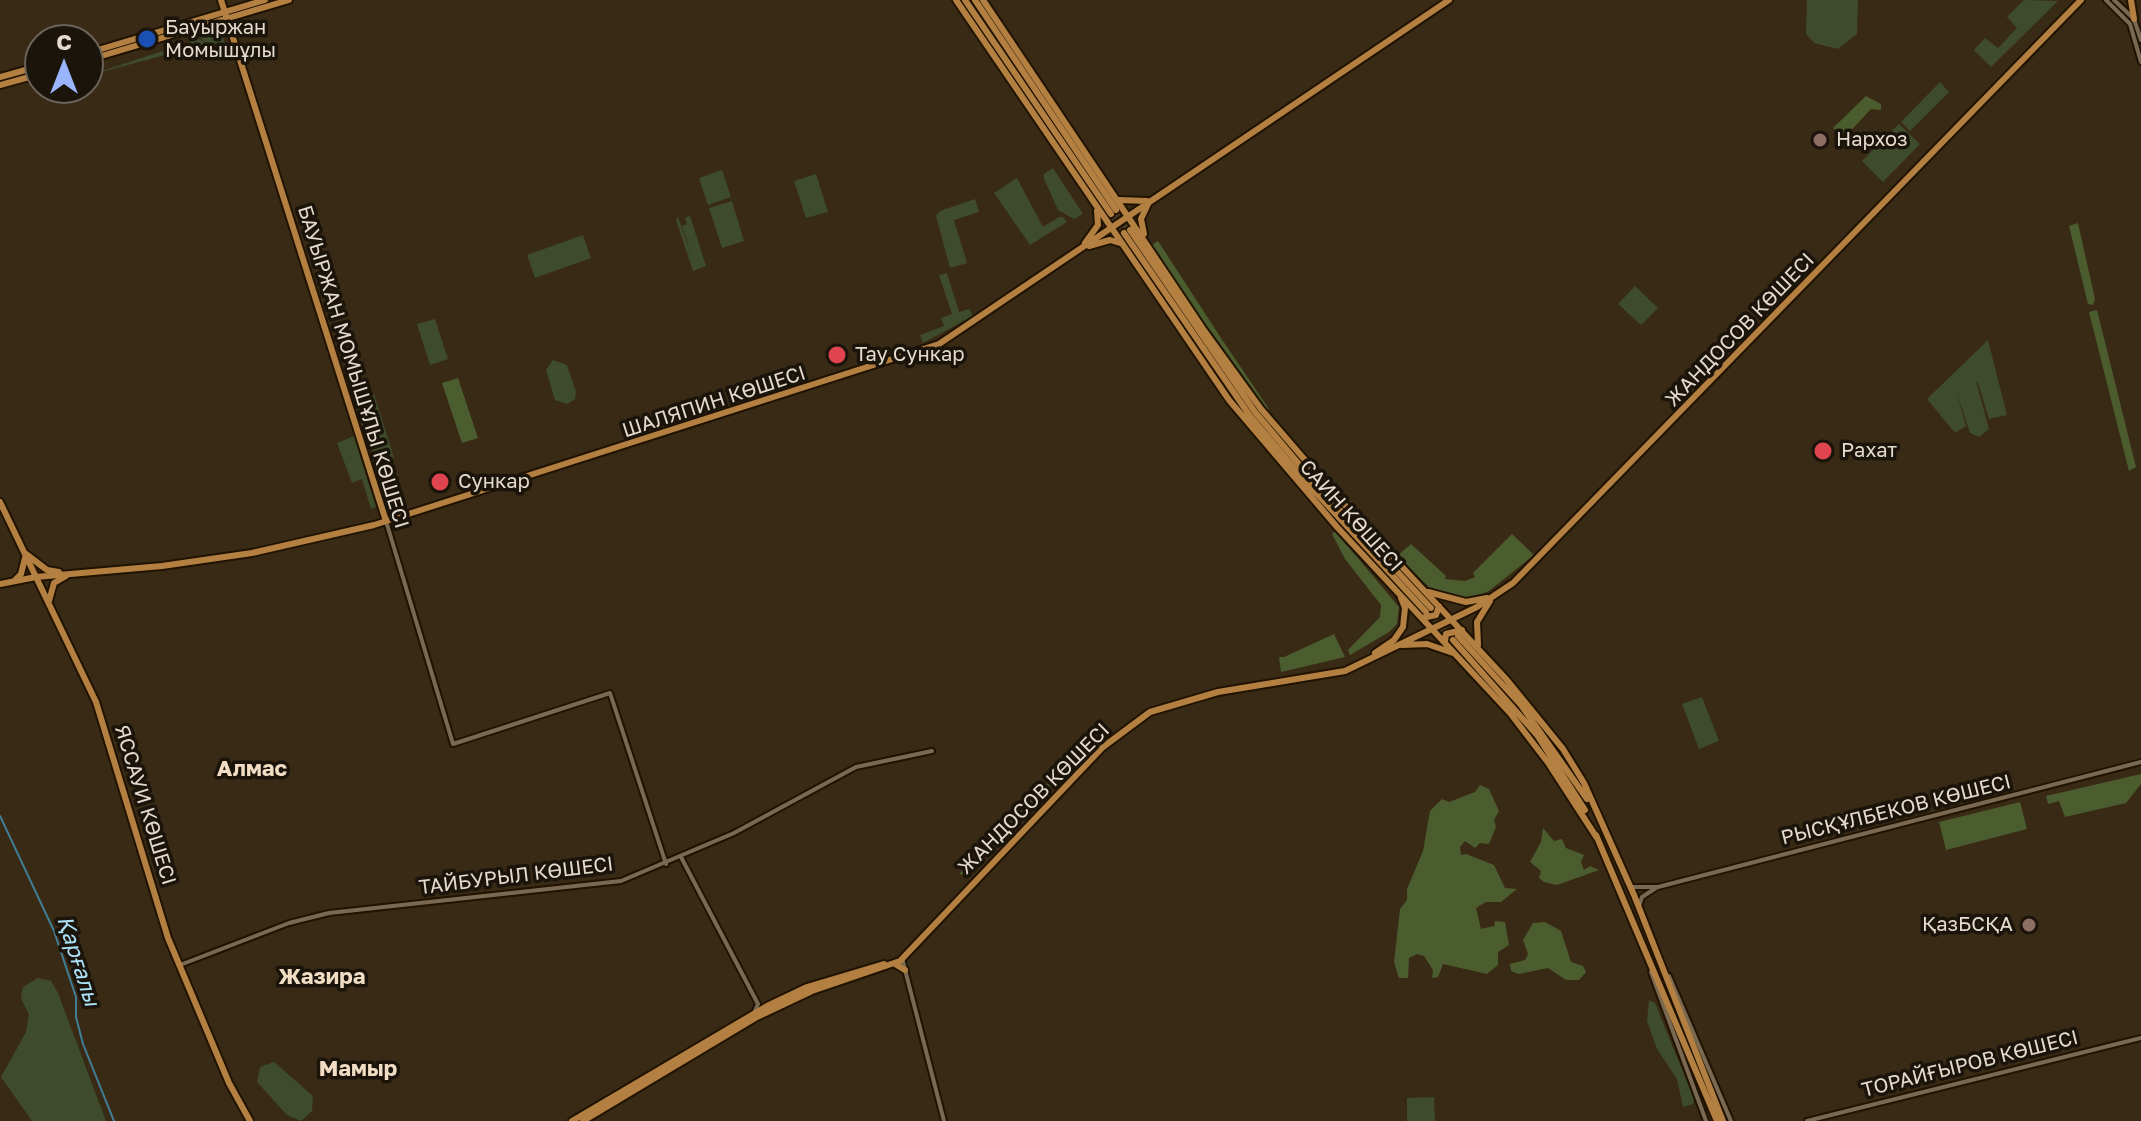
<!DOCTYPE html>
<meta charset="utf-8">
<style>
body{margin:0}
#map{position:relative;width:2141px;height:1121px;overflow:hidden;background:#392a15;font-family:"Golos Text",sans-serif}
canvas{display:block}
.north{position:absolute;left:24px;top:24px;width:80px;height:80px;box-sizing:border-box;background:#1b140b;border:2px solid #6b6359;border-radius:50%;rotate:0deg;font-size:22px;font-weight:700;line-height:32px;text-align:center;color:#e4dacd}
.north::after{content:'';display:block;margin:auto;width:28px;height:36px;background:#9bb5fd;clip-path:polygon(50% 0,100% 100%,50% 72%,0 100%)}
</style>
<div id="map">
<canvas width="2141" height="1121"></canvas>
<div class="north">С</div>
</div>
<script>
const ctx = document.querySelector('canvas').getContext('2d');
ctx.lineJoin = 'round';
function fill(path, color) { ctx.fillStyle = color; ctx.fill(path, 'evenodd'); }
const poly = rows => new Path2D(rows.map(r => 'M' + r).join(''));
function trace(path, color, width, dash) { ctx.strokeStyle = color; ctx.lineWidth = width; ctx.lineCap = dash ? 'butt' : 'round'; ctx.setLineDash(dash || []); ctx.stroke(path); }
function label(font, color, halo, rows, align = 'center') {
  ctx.font = font + ' "Golos Text",sans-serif'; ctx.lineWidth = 7; ctx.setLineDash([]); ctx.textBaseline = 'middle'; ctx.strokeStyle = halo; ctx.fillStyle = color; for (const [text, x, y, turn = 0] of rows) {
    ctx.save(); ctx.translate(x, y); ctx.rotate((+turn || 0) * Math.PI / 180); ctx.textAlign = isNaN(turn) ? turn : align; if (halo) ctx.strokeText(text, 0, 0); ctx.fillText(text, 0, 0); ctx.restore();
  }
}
fill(poly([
 [1807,0,1858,0,1857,34,1838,49,1814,43,1806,34],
 [2024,0,2058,1,1991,67,1974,50,1985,38,1998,48,2017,28,2007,17],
 [210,34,222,34,227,50,221,51,217,42,214,44,216,51,210,45,215,56,203,45,90,75,199,39,206,43,199,37],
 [1940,82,1949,92,1910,131,1901,122],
 [1899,124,1920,144,1883,182,1862,161],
 [1053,168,1083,214,1074,219,1058,210,1044,179,1044,174],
 [722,170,731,197,708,205,699,178],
 [816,174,828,212,806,218,794,181],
 [1017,178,1043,227,1059,217,1063,217,1067,222,1030,245,994,193],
 [975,199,979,212,954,220,967,263,950,268,936,216,940,211],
 [732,201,744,241,722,248,709,208],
 [690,216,706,266,693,271,676,220,678,217,693,260,682,226,687,224,685,218],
 [583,235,591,258,535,278,527,255],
 [947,273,959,312,969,309,973,316,923,343,920,335,944,326,941,318,952,314,939,275],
 [1635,286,1658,308,1641,325,1618,304],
 [435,319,448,359,430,365,417,324],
 [1988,340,2007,415,1989,419,1978,383,1976,381,1989,429,1979,437,1970,433,1957,393,1966,426,1955,433,1927,399],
 [553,360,567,365,576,392,575,399,567,404,555,400,546,370],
 [374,394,394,458,381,463,370,447,354,401],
 [354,436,376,507,371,509,362,479,352,483,337,443],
 [1702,697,1719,741,1699,749,1682,704],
 [38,978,51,981,58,993,106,1121,32,1121,1,1077,26,1032,29,1015,21,998,23,987],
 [1649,1000,1655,1003,1694,1099,1693,1104,1683,1107,1677,1079,1657,1049,1647,1021],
 [274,1062,313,1096,312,1111,301,1121,287,1115,257,1082,260,1067],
 [1434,1097,1435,1121,1407,1121,1407,1098]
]), '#3e4c2b');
fill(poly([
 [1866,96,1881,104,1881,110,1871,109,1844,138,1833,128],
 [2078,223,2095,299,2093,305,2088,304,2069,226],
 [1158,241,1219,335,1269,409,1265,411,1214,341,1152,245],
 [2097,310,2136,467,2129,471,2089,312],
 [458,378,478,438,462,443,442,383],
 [1335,531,1399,607,1397,624,1389,632,1350,655,1348,650,1380,617,1381,605,1345,559,1332,534],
 [1512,534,1534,555,1489,591,1471,598,1445,594,1429,587,1397,556,1411,544,1446,576,1445,579,1465,581,1475,577,1473,573],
 [1334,634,1345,657,1281,672,1279,657,1284,657],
 [1063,760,1069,766,1059,777,967,875,959,874,1048,783],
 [2141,774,2141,784,2126,803,2065,817,2059,801,2048,804,2046,796],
 [1480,785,1489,789,1499,811,1494,820,1496,827,1489,844,1480,843,1475,848,1465,841,1460,847,1461,855,1466,854,1494,865,1505,888,1517,889,1501,902,1486,902,1476,908,1481,929,1494,926,1495,921,1505,922,1509,945,1498,952,1498,965,1487,974,1443,964,1438,977,1432,978,1433,970,1424,956,1417,954,1409,958,1408,978,1399,978,1394,962,1400,909,1407,900,1407,889,1423,851,1430,811,1442,799,1449,802,1475,792],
 [2020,802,2027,829,1946,850,1939,822],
 [1543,828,1554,841,1562,839,1566,848,1584,855,1581,862,1584,870,1590,866,1599,870,1557,885,1544,882,1539,878,1541,871,1530,862,1541,842],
 [1545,922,1561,931,1571,962,1583,966,1586,972,1579,980,1566,980,1548,968,1519,974,1511,971,1510,964,1525,960,1528,954,1523,940,1533,923]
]), '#4b5d2f');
trace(poly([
 [0,816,54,931,76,997,76,1017,83,1044,114,1121]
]), '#407e96', 2);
trace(poly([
 [1116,210,1130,230],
 [1111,214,1124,233],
 [1429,614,1453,640]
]), '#534431', 6, [6, 3]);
const minor = poly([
 [2106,0,2130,24,2141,62],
 [2114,0,2134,19,2141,40],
 [386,521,453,744,610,693,666,864],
 [681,857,758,1004,755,1011],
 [1632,887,1658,887,2141,762],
 [1639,906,1642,897,1656,888],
 [902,958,944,1121],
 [180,965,289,923,329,913,621,881,734,833,856,767,932,751],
 [1651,972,1706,1121],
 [1669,976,1731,1121],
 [1807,1121,2141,1038]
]);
const major = poly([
 [221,0,386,521],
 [956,0,1229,400,1337,527,1510,713,1549,764,1597,838],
 [965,0,1111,214],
 [975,0,1116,210],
 [983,0,1203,329,1261,409,1330,489,1506,679,1563,749,1584,783,1634,895,1723,1121],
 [2131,0,2134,19],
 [88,53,265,0],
 [88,60,289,0],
 [0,77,40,66],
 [0,85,40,74],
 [1119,200,1147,201],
 [1130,230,1255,412,1314,482,1431,608],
 [1124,233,1250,416,1306,482,1426,612],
 [1144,234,1141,219,1148,204],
 [1085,243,1098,225,1097,211],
 [1089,246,1110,240,1120,243],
 [0,502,96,702,168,938,229,1083,250,1121],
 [14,581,21,574,26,554,47,570,59,572],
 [0,584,36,577,162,566,252,553,374,525,939,344,1449,0],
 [1428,592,1466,602,1487,598],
 [49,601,54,583,66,576],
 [1422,618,1436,615,1439,606],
 [1458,636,1521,705,1587,799],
 [1453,640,1537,735,1585,810],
 [1445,641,1446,634,1462,630],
 [1402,645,1427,644,1453,653],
 [1478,645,1477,622,1490,601],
 [1375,653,1394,640,1403,627,1405,608,1401,598],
 [1596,835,1717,1121],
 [895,964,905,970],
 [572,1121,767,1006,807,987,884,964],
 [583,1121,757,1017,812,991,900,961,1103,747,1150,712,1218,692,1345,671,1477,607,1513,583,2081,0]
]);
trace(minor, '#201301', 8);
trace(major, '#201301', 10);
trace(minor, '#7a6952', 4);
trace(major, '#b48042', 6);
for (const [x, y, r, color] of [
 [147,39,10,"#1a4fb4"],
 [1820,140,8,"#8d6e63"],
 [837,355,10,"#e0444e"],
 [1823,451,10,"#e0444e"],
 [440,482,10,"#e0444e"],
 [2029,925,8,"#8d6e63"]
]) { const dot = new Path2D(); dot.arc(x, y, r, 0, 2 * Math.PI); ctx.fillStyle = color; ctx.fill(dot); trace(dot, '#1b140b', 3); }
label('20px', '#e4dacd', '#1b140b', [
 ["Бауыржан",165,28],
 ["Момышұлы",165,51],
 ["Нархоз",1836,140],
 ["Тау Сункар",855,355],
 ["Рахат",1841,451],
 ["Сункар",458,482],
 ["ҚазБСҚА",2013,925,"right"]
], 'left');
label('20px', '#e4dacd', '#1b140b', [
 ["ЖАНДОСОВ КӨШЕСІ",1740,330,-46],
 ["БАУЫРЖАН МОМЫШҰЛЫ КӨШЕСІ",353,367,73],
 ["ШАЛЯПИН КӨШЕСІ",714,402,-18],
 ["САИН КӨШЕСІ",1351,516,48],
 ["ЖАНДОСОВ КӨШЕСІ",1034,799,-45],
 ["ЯССАУИ КӨШЕСІ",145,805,73],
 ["РЫСҚҰЛБЕКОВ КӨШЕСІ",1896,810,-14],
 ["ТАЙБУРЫЛ КӨШЕСІ",516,876,-7],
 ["ТОРАЙҒЫРОВ КӨШЕСІ",1970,1064,-14]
]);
label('bold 22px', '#f0ddc3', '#1b140b', [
 ["Алмас",252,769],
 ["Жазира",322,977],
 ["Мамыр",358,1069]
]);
label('italic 22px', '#abe0f6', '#1b140b', [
 ["Қарғалы",78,961,72]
]);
</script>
